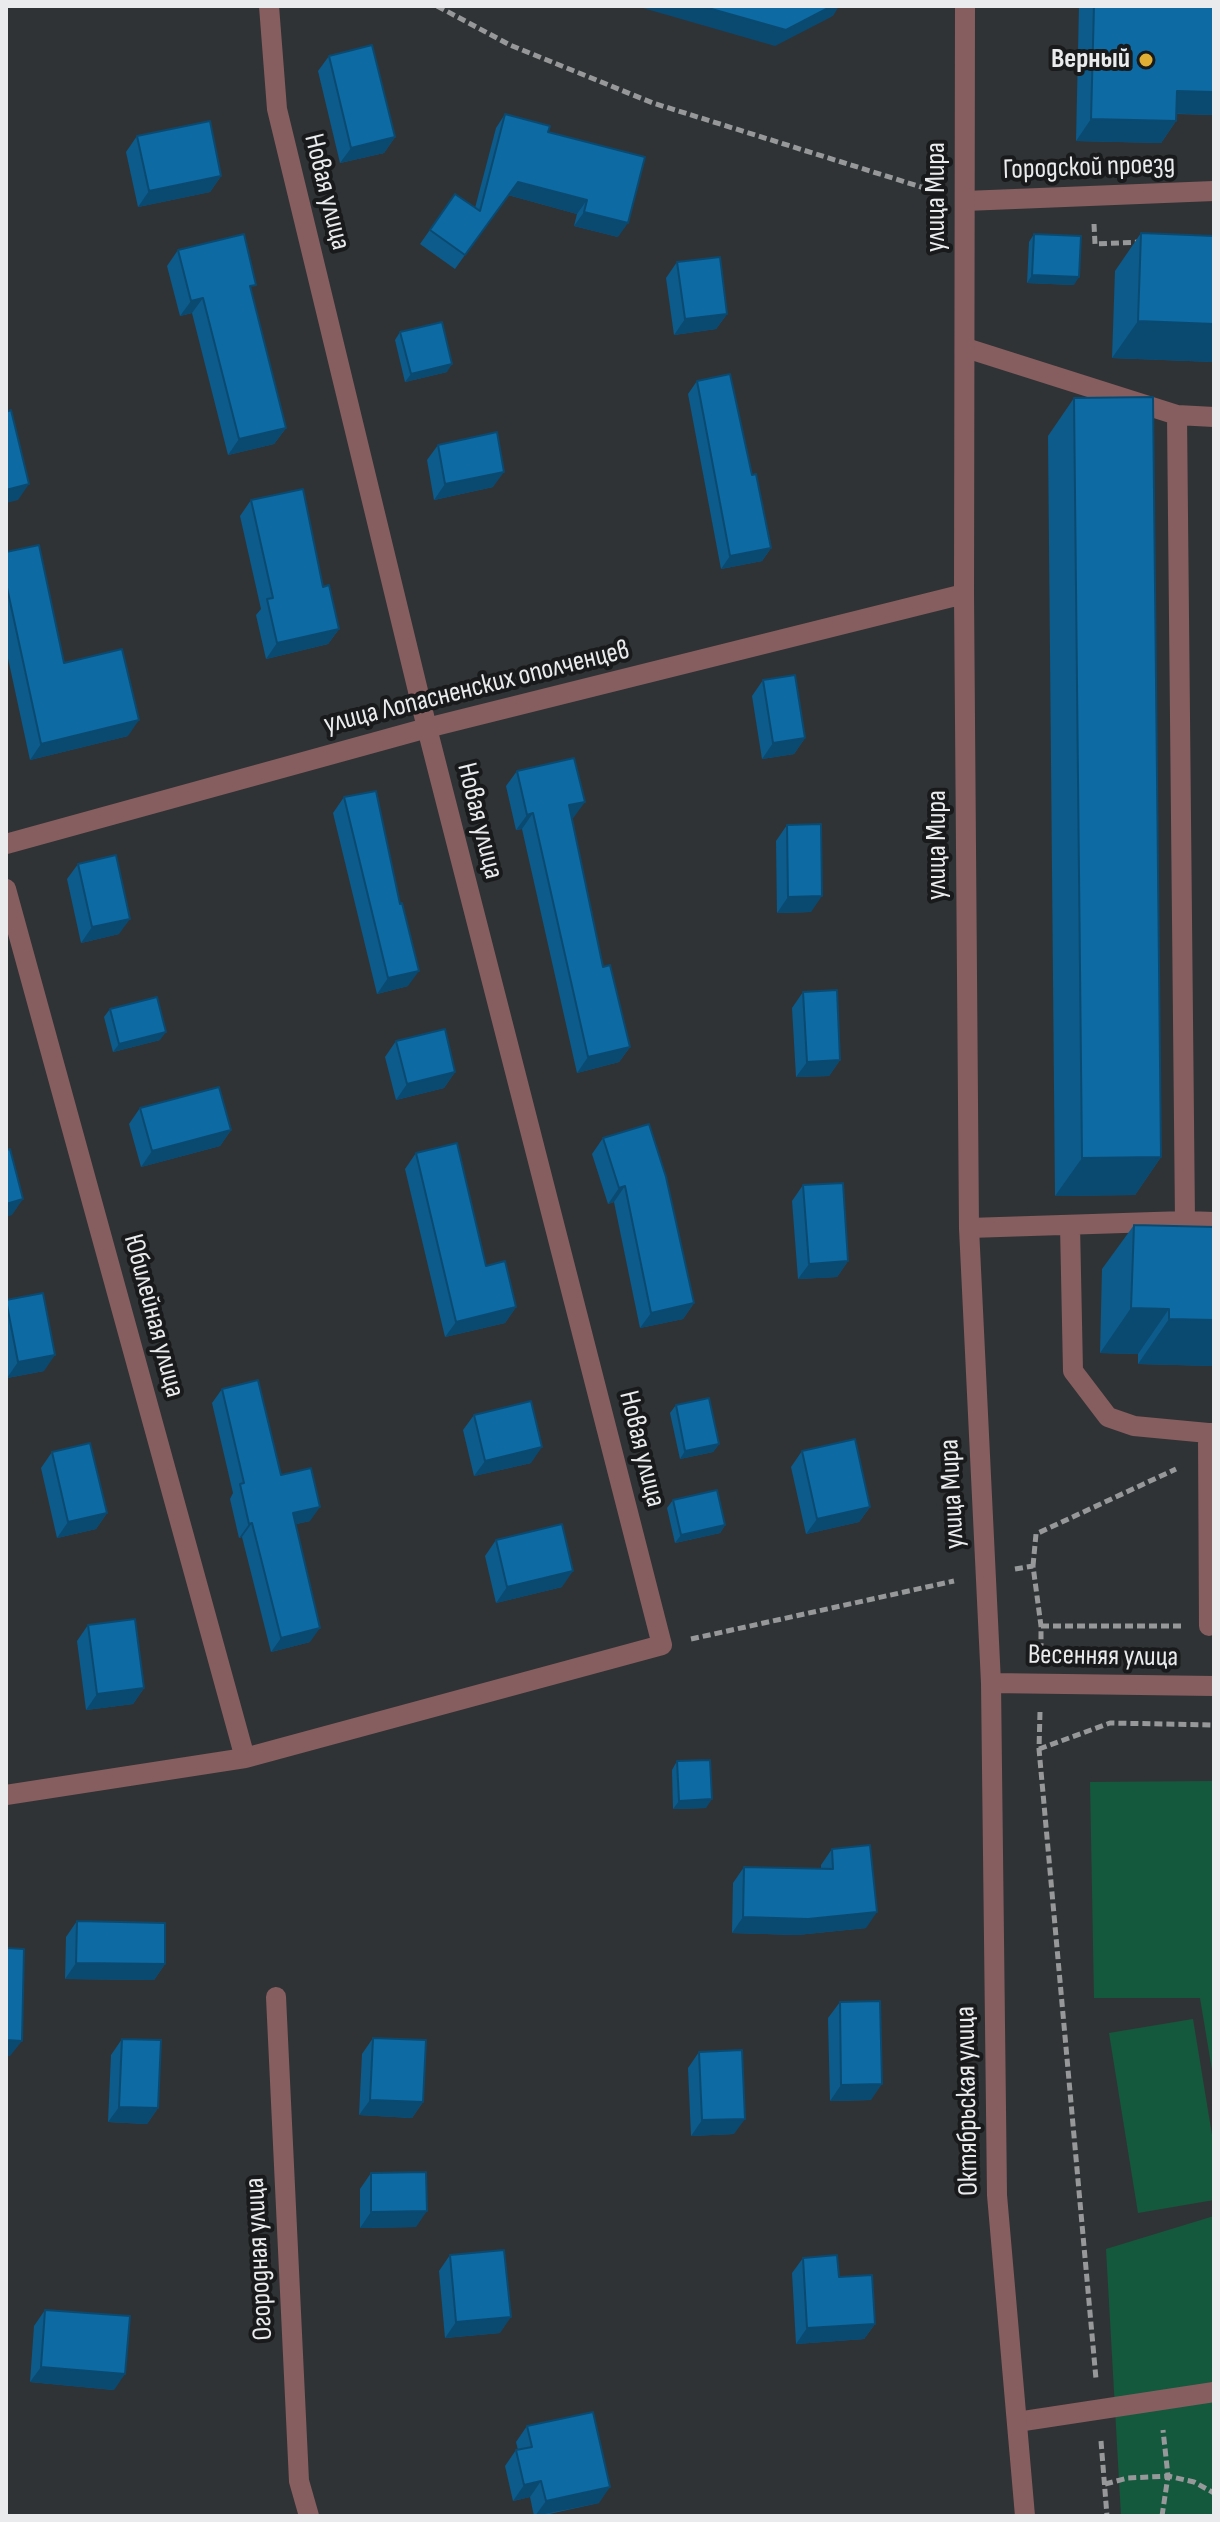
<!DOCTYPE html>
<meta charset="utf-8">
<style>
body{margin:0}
#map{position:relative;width:1220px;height:2522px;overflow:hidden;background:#303335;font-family:"Sofia Sans Condensed",sans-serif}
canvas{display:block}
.frame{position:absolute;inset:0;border:8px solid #eaebed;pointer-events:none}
</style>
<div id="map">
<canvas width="1220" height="2522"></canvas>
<div class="frame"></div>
</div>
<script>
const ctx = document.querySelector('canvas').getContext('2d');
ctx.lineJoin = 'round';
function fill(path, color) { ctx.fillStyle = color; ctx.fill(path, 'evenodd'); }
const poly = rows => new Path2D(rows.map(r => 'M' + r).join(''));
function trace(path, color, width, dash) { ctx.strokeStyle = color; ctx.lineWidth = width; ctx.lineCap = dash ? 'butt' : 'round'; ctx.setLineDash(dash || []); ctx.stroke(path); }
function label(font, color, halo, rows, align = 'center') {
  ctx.font = font + ' "Sofia Sans Condensed",sans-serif'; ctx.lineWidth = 8; ctx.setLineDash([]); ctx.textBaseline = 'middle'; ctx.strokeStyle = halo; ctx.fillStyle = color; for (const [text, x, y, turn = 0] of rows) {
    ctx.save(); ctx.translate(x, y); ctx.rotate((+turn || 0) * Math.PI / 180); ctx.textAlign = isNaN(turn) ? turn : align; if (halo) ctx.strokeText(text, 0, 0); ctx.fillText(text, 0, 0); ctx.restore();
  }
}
fill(poly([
 [1214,1781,1214,2082,1200,1998,1094,1998,1090,1782],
 [1193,2019,1214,2147,1214,2200,1138,2213,1109,2033],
 [1214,2216,1214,2516,1121,2516,1106,2249]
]), '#14593d');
trace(poly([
 [437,6,510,45,653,103,934,191],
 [1094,224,1095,244,1141,242],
 [1033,1566,1036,1534,1176,1469],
 [1015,1569,1033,1566,1041,1626,1041,1654],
 [1041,1626,1181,1626],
 [691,1639,954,1581],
 [1040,1712,1039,1749,1096,2379],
 [1039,1749,1110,1723,1214,1725],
 [1101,2441,1107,2516],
 [1105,2484,1128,2478,1168,2476,1194,2482,1214,2493],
 [1162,2516,1168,2476,1163,2430]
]), '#96989a', 5, [8, 4]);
trace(poly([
 [966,348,1177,415,1185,1221,1214,1222],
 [1177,415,1214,417],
 [1070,1225,1073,1371,1108,1417,1134,1426,1208,1433],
 [969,1228,1185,1221],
 [1209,1626,1208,1433,1214,1433],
 [1017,2422,1214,2392]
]), '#875e5f', 20);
trace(poly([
 [965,201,1214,191],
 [6,889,245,1758],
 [6,1795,245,1758,662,1645,427,728,277,109,269,6],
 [276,1997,299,2481,309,2516]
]), '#875e5f', 20);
trace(poly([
 [965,6,964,594,969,1228,991,1683,997,2195,1025,2516],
 [6,844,427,728,964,594],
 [991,1683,1214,1686]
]), '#875e5f', 20);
fill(poly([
 [1079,6,1214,6,1214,115,1177,114,1176,121,1161,143,1076,141],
 [329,56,395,137,384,153,340,163,318,71],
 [505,114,548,132,618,237,574,226,577,214,508,195,455,269,420,244,455,194,475,208,496,128],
 [137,136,221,176,210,192,138,207,126,152],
 [1141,233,1214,236,1214,362,1112,358,1115,271],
 [1034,234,1074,285,1027,283,1029,242],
 [178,250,251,291,286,428,274,444,228,455,192,313,180,316,167,266],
 [677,262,727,314,716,329,674,335,666,278],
 [400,332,447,372,405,382,395,340],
 [697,381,752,475,771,548,762,561,721,569,688,394],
 [1074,398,1161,1157,1135,1195,1055,1196,1048,436],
 [438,445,493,487,434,500,427,460],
 [251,500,323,587,339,629,328,644,266,659,256,615,261,609,240,516],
 [6,552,64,663,128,736,30,760,6,649],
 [763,680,805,738,794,754,762,759,752,696],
 [517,771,574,817,572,818,603,967,630,1047,619,1062,577,1073,522,829,516,830,506,786],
 [344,797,408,986,377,994,333,813],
 [787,825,811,912,777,913,776,841],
 [78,864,119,934,81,943,67,879],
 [803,992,840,1060,829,1076,796,1077,792,1008],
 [110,1009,160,1040,113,1052,104,1017],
 [396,1041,455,1072,444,1088,396,1100,385,1057],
 [140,1108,231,1130,220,1146,141,1167,129,1124],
 [603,1138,694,1303,683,1319,640,1328,614,1202,608,1204,592,1154],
 [416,1153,486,1266,516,1307,505,1323,445,1337,405,1169],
 [803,1185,848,1261,837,1277,798,1279,792,1201],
 [1134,1225,1214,1227,1214,1366,1138,1364,1138,1354,1100,1353,1102,1269],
 [6,1300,44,1371,7,1378,6,1372],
 [222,1389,281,1475,310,1521,296,1524,310,1642,271,1652,242,1537,239,1538,230,1499,233,1493,212,1403],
 [676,1405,719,1444,713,1452,680,1459,670,1413],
 [474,1415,531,1463,474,1476,463,1430],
 [802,1451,870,1507,859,1522,806,1534,791,1467],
 [52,1452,107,1513,96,1529,57,1538,41,1468],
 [673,1500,725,1525,720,1533,675,1543,667,1508],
 [496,1540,562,1587,496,1603,485,1556],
 [88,1625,144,1688,133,1704,86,1710,77,1641],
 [677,1761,706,1808,673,1809,672,1770],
 [832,1849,866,1928,797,1935,732,1933,733,1883,744,1867,821,1869,821,1865],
 [77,1921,165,1964,154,1980,65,1979,66,1937],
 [840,2002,871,2100,830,2101,828,2018],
 [373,2038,423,2102,412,2118,359,2115,362,2054],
 [122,2039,158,2108,147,2124,108,2122,111,2055],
 [699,2052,734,2134,691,2136,688,2068],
 [371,2173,416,2227,360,2228,360,2189],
 [450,2255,500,2333,445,2338,439,2271],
 [803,2258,839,2277,875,2324,864,2339,796,2344,792,2273],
 [45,2310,114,2390,30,2382,34,2326],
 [527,2426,599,2503,540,2516,534,2516,530,2497,513,2501,505,2466,516,2450,518,2450,516,2442]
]), '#0c5b8b');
fill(poly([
 [636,6,839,6,833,16,775,46],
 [1177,91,1214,92,1214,115,1162,113],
 [1091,119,1176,121,1161,143,1076,141],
 [395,137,384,153,340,163,351,148],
 [221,176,210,192,138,207,149,191],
 [518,182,587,200,577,214,508,195,455,269],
 [584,212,628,223,618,237,574,226],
 [1032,275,1079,277,1074,285,1027,283],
 [203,298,192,313,180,316,191,301],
 [727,314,716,329,674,335,685,319],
 [1138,321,1214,324,1214,362,1112,358],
 [452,364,447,372,405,382,411,374],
 [286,428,274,444,228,455,239,439],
 [504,472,493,487,434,500,445,484],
 [29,484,18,500,6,503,6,490],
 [771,548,762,561,721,569,730,556],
 [339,629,328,644,266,659,277,643],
 [139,720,128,736,30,760,41,744],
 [805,738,794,754,762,759,773,743],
 [585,802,574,817,558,821,569,805],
 [533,813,522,829,516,830,527,815],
 [822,896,811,912,777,913,788,897],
 [130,919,119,934,81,943,92,927],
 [419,971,408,986,377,994,388,978],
 [166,1032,160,1040,113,1052,119,1044],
 [630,1047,619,1062,577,1073,588,1057],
 [840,1060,829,1076,796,1077,807,1062],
 [455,1072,444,1088,396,1100,407,1084],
 [231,1130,220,1146,141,1167,152,1151],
 [1161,1157,1135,1195,1055,1196,1082,1158],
 [625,1186,614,1202,608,1204,619,1188],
 [23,1199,12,1215,6,1217,6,1204],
 [848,1261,837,1277,798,1279,809,1264],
 [694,1303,683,1319,640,1328,651,1313],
 [516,1307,505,1323,445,1337,456,1322],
 [1131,1308,1169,1309,1138,1354,1100,1353],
 [1169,1319,1214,1320,1214,1366,1138,1364],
 [55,1355,44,1371,7,1378,18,1362],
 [719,1444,713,1452,680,1459,685,1451],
 [542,1447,531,1463,474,1476,485,1461],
 [320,1507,310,1521,283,1527,293,1513],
 [870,1507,859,1522,806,1534,817,1519],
 [107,1513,96,1529,57,1538,68,1522],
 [252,1523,242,1537,239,1538,249,1524],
 [725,1525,720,1533,675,1543,681,1535],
 [573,1571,562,1587,496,1603,507,1587],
 [320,1628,310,1642,271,1652,281,1638],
 [144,1688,133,1704,86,1710,97,1694],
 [712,1799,706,1808,673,1809,679,1801],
 [877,1912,866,1928,797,1935,732,1933,743,1917],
 [76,1963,165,1964,154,1980,65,1979],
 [6,2040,22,2041,10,2056,6,2056],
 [882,2084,871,2100,830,2101,841,2085],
 [370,2100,423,2102,412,2118,359,2115],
 [119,2107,158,2108,147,2124,108,2122],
 [745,2119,734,2134,691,2136,702,2120],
 [427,2211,416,2227,360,2228,371,2212],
 [511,2317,500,2333,445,2338,456,2322],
 [875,2324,864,2339,796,2344,807,2328],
 [41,2367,125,2374,114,2390,30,2382],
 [541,2481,530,2497,513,2501,524,2485],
 [610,2487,599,2503,535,2516,546,2501]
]), '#0a4a71');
const building = poly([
 [701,6,832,6,786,30,701,6],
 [1094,6,1214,6,1214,92,1177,91,1176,121,1091,119,1094,6],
 [372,45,395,137,351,148,329,56,372,45],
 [505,114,550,126,548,132,645,157,628,223,584,212,587,200,518,182,465,255,430,230,455,194,480,211,505,114],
 [210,121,221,176,149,191,137,136,210,121],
 [1141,233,1214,236,1214,324,1138,321,1141,233],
 [244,234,256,285,250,286,286,428,239,439,203,298,191,301,178,250,244,234],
 [1034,234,1081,236,1079,277,1032,275,1034,234],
 [720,257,727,314,685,319,677,262,720,257],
 [442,322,452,364,411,374,400,332,442,322],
 [730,374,752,475,756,474,771,548,730,556,697,381,730,374],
 [1153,397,1161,1157,1082,1158,1074,398,1153,397],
 [11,410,29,484,6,490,6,412,11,410],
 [497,432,504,472,445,484,438,445,497,432],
 [303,489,323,587,329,585,339,629,277,643,267,599,273,598,251,500,303,489],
 [39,545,64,663,122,649,139,720,41,744,6,583,6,552,39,545],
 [795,675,805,738,773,743,763,680,795,675],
 [574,758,585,802,569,805,603,967,610,965,630,1047,588,1057,533,813,527,815,517,771,574,758],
 [376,791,400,904,402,903,419,971,388,978,344,797,376,791],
 [821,824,822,896,788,897,787,825,821,824],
 [116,855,130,919,92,927,78,864,116,855],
 [837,990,840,1060,807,1062,803,992,837,990],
 [157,997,166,1032,119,1044,110,1009,157,997],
 [445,1029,455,1072,407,1084,396,1041,445,1029],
 [219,1087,231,1130,152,1151,140,1108,219,1087],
 [649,1124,666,1177,694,1303,651,1313,625,1186,619,1188,603,1138,649,1124],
 [457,1143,486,1266,505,1261,516,1307,456,1322,416,1153,457,1143],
 [10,1149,23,1199,6,1204,6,1150,10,1149],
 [843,1183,848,1261,809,1264,803,1185,843,1183],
 [1134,1225,1214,1227,1214,1320,1169,1319,1169,1309,1131,1308,1134,1225],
 [43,1293,55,1355,18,1362,6,1300,43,1293],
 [258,1380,281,1475,311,1468,320,1507,293,1513,320,1628,281,1638,252,1523,249,1524,240,1484,244,1483,222,1389,258,1380],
 [709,1398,719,1444,685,1451,676,1405,709,1398],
 [531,1401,542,1447,485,1461,474,1415,531,1401],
 [855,1439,870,1507,817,1519,802,1451,855,1439],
 [90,1443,107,1513,68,1522,52,1452,90,1443],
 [717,1490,725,1525,681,1535,673,1500,717,1490],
 [562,1524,573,1571,507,1587,496,1540,562,1524],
 [135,1619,144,1688,97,1694,88,1625,135,1619],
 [710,1760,712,1799,679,1801,677,1761,710,1760],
 [870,1845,877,1912,808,1919,743,1917,744,1867,833,1869,832,1849,870,1845],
 [77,1921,165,1923,165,1964,76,1963,77,1921],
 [6,1948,24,1949,22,2041,6,2040,6,1948],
 [880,2001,882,2084,841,2085,840,2002,880,2001],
 [373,2038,426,2040,423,2102,370,2100,373,2038],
 [122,2039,161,2040,158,2108,119,2107,122,2039],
 [742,2050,745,2119,702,2120,699,2052,742,2050],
 [426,2172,427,2211,371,2212,371,2173,426,2172],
 [504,2250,511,2317,456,2322,450,2255,504,2250],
 [837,2255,839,2277,872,2275,875,2324,807,2328,803,2258,837,2255],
 [45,2310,130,2316,125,2374,41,2367,45,2310],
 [593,2412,610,2487,546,2501,541,2481,524,2485,516,2450,532,2447,527,2426,593,2412]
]);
fill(building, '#0e6aa2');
trace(building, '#0a4a71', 2);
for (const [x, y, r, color] of [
 [1146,60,8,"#e1af34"]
]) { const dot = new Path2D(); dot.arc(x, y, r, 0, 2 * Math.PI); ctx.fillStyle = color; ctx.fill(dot); trace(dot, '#191a1b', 3); }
label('bold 28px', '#eaebed', '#191a1b', [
 ["Верный",1130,60]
], 'right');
label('28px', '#eaebed', '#191a1b', [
 ["Городской проезд",1089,168,-2],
 ["Новая улица",326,192,76],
 ["улица Мира",937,197,-90],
 ["улица Лопасненских ополченцев",477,688,-14],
 ["Новая улица",479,821,76],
 ["улица Мира",938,845,-90],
 ["Юбилейная улица",153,1316,75],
 ["Новая улица",641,1449,76],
 ["улица Мира",953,1494,-93],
 ["Весенняя улица",1103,1657,1],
 ["Октябрьская улица",968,2101,-91],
 ["Огородная улица",260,2259,-93]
]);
</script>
